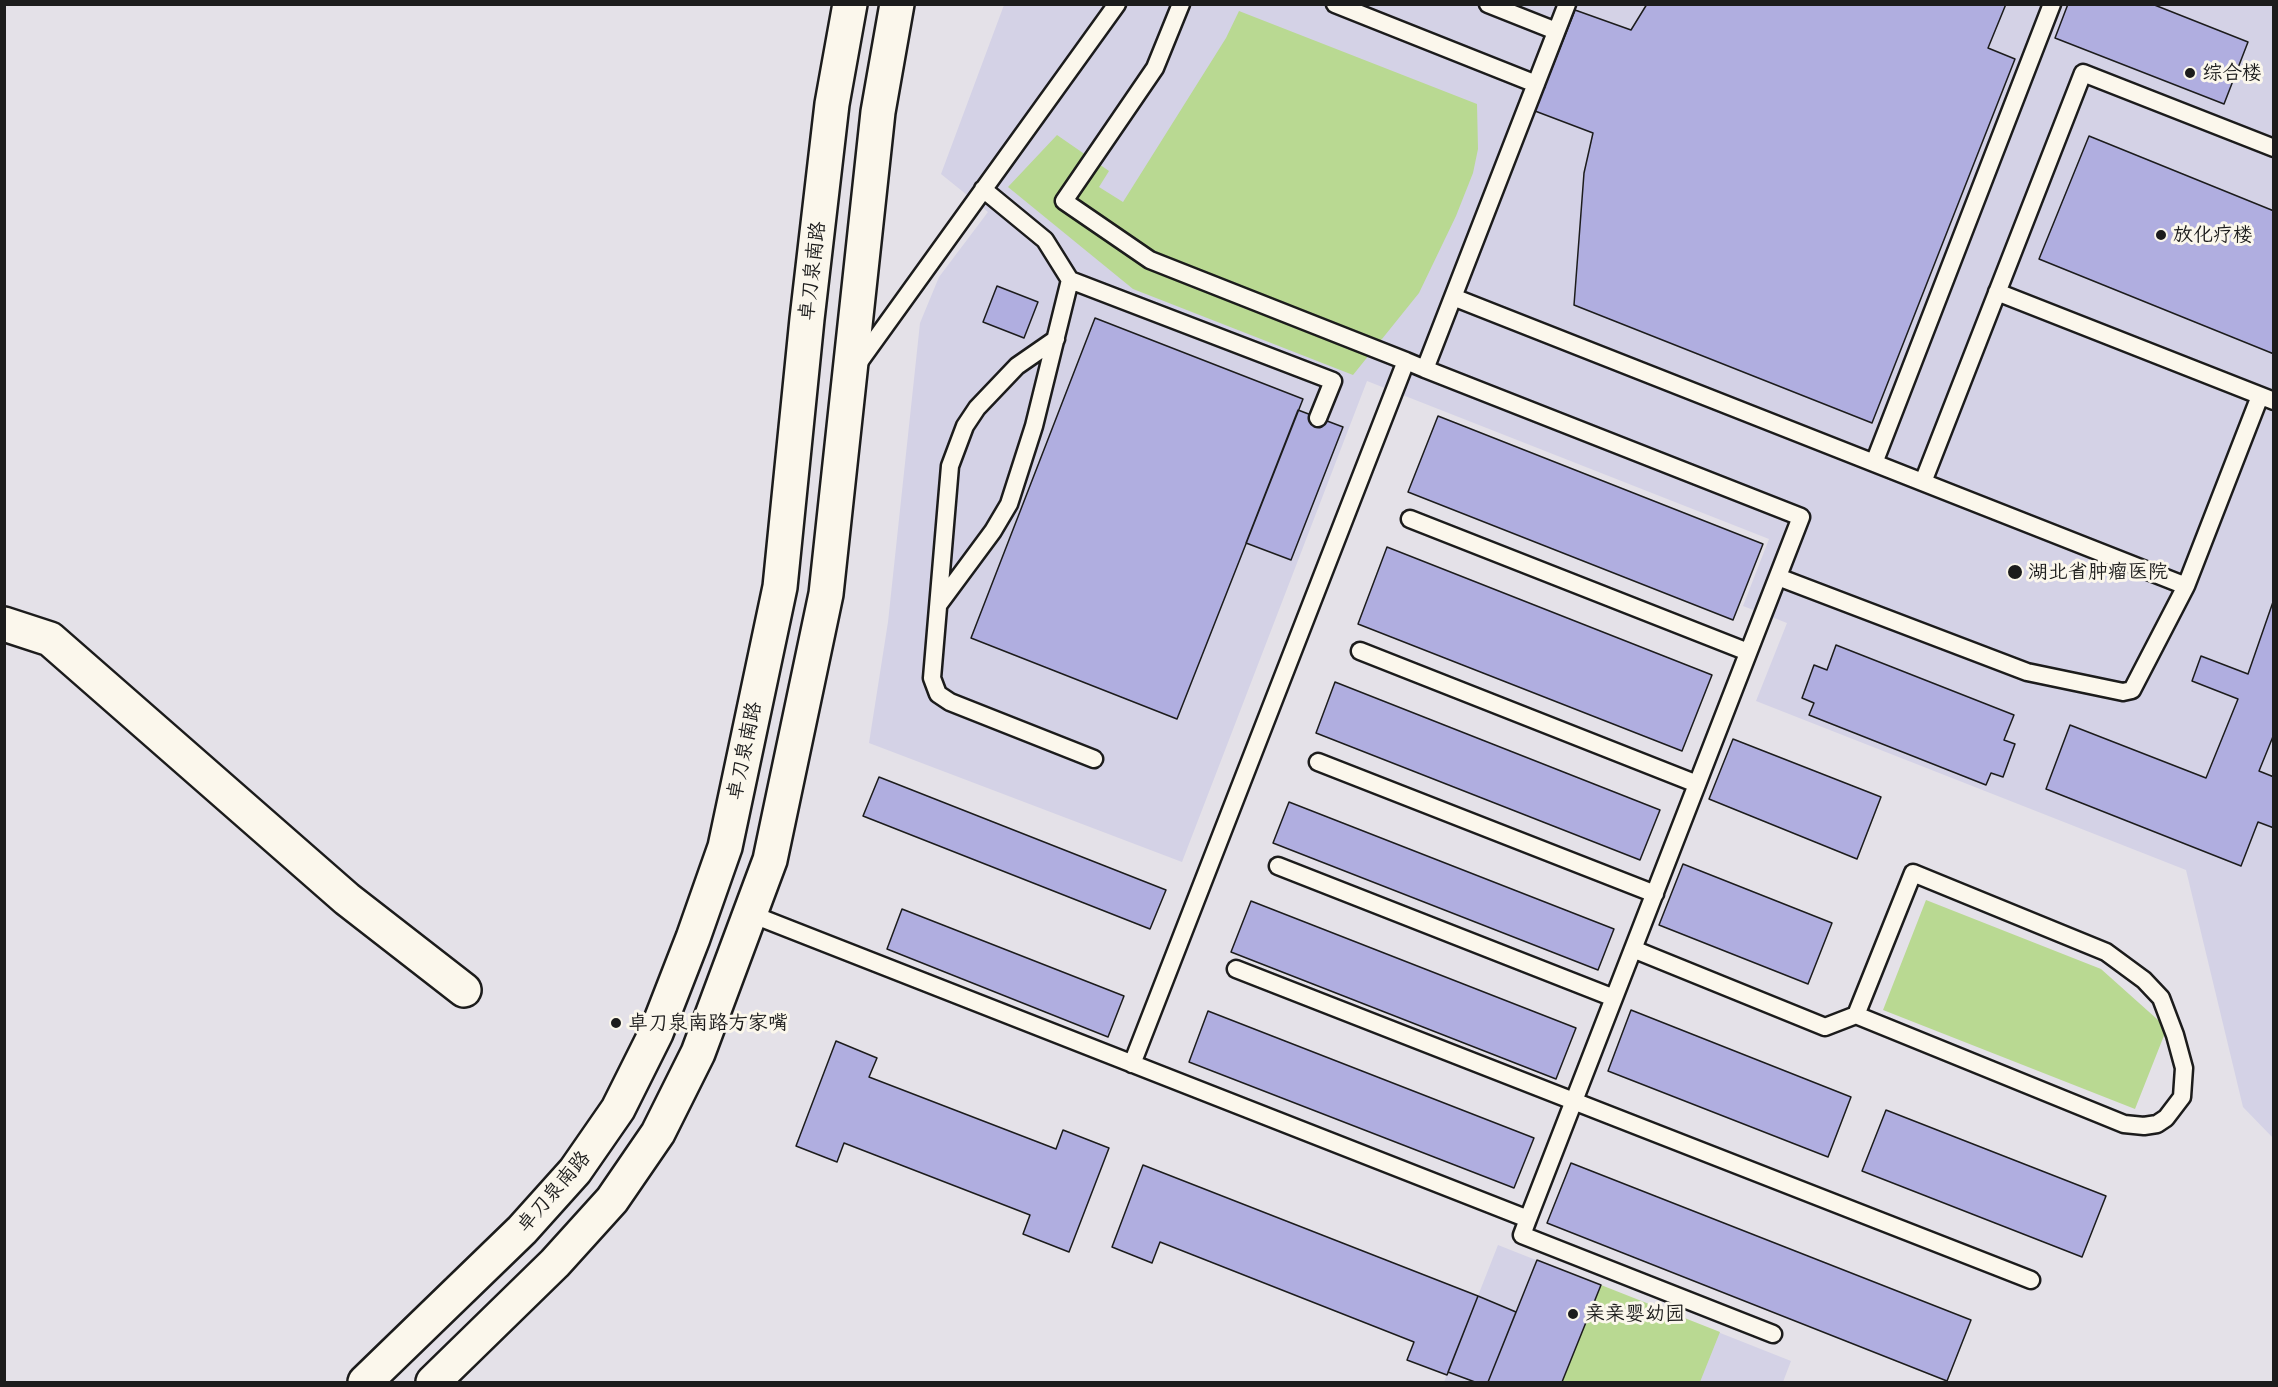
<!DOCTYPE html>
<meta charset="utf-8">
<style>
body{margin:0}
#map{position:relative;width:2278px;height:1387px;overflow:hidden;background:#e4e1e8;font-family:"Playpen Sans",sans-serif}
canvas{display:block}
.frame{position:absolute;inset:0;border:6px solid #1c1c1c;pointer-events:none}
</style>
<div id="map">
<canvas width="2278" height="1387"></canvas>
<div class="frame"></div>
</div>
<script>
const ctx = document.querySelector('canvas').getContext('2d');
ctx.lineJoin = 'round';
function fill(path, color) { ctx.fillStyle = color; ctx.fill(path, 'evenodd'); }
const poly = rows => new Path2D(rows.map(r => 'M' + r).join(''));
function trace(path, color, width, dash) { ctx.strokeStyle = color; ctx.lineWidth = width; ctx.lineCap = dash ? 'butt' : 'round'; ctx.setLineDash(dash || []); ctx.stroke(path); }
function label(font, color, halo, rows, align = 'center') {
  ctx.font = font + ' "Playpen Sans","LXGW WenKai TC",sans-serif'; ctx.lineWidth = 6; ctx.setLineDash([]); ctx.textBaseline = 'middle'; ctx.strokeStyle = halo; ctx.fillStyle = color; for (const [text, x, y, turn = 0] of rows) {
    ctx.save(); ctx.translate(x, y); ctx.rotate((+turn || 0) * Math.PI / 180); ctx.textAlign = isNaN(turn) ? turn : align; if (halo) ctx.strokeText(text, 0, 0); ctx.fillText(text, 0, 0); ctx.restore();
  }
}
fill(poly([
 [1004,5,2273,5,2273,1138,2243,1107,2186,870,1756,701,1787,623,1743,606,1769,539,1367,381,1182,862,869,743,888,622,920,323,939,277,988,212,941,174],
 [1498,1245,1791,1361,1783,1382,1444,1382]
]), '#d4d2e6');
fill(poly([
 [1239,11,1477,104,1478,149,1473,173,1456,216,1419,293,1353,375,1133,289,1008,187,1057,135,1109,171,1099,187,1123,202,1226,38],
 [1926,900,2101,969,2167,1028,2135,1109,1883,1010],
 [1601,1285,1720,1332,1700,1382,1562,1382]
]), '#b9d992');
const building = poly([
 [1647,4,2006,4,1988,48,2015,59,1872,423,1574,305,1584,173,1593,133,1535,111,1575,10,1631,30,1647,4],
 [2068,4,2152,4,2248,42,2224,104,2055,38,2068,4],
 [2089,136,2274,211,2274,354,2039,259,2089,136],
 [997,286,1038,302,1024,338,983,322,997,286],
 [1095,318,1303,399,1177,719,971,638,1095,318],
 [1298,410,1343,427,1291,560,1246,543,1298,410],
 [1438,416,1763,544,1733,620,1408,492,1438,416],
 [1387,547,1712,675,1682,751,1358,624,1387,547],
 [2274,599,2274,734,2259,771,2274,777,2274,828,2258,822,2241,866,2046,789,2070,725,2206,778,2238,699,2192,681,2201,656,2248,674,2274,599],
 [1836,645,2014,715,2004,740,2015,744,2003,777,1991,773,1986,785,1809,715,1814,703,1802,698,1814,665,1827,670,1836,645],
 [1335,682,1660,810,1640,860,1316,733,1335,682],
 [1733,739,1881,797,1857,859,1709,799,1733,739],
 [879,777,1166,890,1150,929,863,816,879,777],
 [1289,802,1614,929,1598,970,1273,843,1289,802],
 [1683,864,1832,923,1808,984,1659,925,1683,864],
 [1251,901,1576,1028,1556,1079,1231,952,1251,901],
 [902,909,1124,996,1108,1037,887,949,902,909],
 [1631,1010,1851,1097,1828,1157,1608,1071,1631,1010],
 [1208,1011,1534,1138,1514,1188,1189,1062,1208,1011],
 [836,1041,877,1058,869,1077,1056,1149,1063,1130,1109,1148,1069,1252,1023,1234,1030,1215,844,1143,837,1162,796,1146,836,1041],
 [1886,1110,2106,1196,2082,1257,1862,1171,1886,1110],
 [1571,1163,1971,1320,1947,1381,1547,1223,1571,1163],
 [1143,1165,1478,1296,1447,1375,1407,1360,1414,1342,1160,1242,1152,1263,1112,1247,1143,1165],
 [1537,1260,1601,1285,1562,1382,1488,1382,1537,1260],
 [1478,1296,1516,1312,1488,1382,1475,1382,1448,1372,1478,1296]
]);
fill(building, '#b0aee0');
trace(building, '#1c1c1c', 1.5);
const service = poly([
 [1181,4,1155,68,1064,201,1150,260,1406,361],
 [1335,4,1536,84],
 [1488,4,1556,31],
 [1070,280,1333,381,1318,418],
 [1997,292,2274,401],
 [1453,297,2186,586,2260,396],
 [1056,339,1017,366,977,408,965,426,950,466,932,678,938,694,950,702,1094,759],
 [857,365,1117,4],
 [1874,463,2052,4],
 [1923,482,2083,73,2274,148],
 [1410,519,1748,652],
 [1778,577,2027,672,2123,692,2132,690,2186,586],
 [939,604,993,531,1009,504,1034,426,1070,280,1045,240,983,189],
 [1360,651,1697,784],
 [1318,762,1655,894],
 [1278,866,1614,998],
 [751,914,1528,1219,1801,517,1425,369,1567,4],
 [1633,949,1825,1027,1856,1015,2124,1124,2144,1126,2157,1124,2166,1118,2182,1097,2184,1068,2175,1035,2161,998,2144,980,2106,952,1913,873,1856,1015],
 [1236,969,2031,1280],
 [1132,1064,1406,361,1425,369],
 [1528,1219,1522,1235,1773,1334]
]);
const minor = poly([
 [4,624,50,639,347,899,464,990]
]);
const tertiary = poly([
 [365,1382,522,1230,575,1171,618,1109,656,1033,693,938,725,847,780,587,807,319,832,104,850,4],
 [433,1382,555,1263,612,1200,658,1133,698,1053,770,860,826,594,878,112,897,4]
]);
trace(service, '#1c1c1c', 21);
trace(minor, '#1c1c1c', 38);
trace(tertiary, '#1c1c1c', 38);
trace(service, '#fbf7ec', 16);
trace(minor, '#fbf7ec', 33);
trace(tertiary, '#fbf7ec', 33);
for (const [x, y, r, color] of [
 [2190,73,6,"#1c1c1c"],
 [2161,235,6,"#1c1c1c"],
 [2015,572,8,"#1c1c1c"],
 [616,1023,6,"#1c1c1c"],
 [1573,1314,6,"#1c1c1c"]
]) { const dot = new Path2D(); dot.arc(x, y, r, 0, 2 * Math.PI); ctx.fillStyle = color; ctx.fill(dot); trace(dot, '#fbf7ec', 2); }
label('20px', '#1c1c1c', '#fbf7ec', [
 ["综合楼",2202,73],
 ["放化疗楼",2173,235],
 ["湖北省肿瘤医院",2028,572],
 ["卓刀泉南路方家嘴",628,1023],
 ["亲亲婴幼园",1585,1314]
], 'left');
label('20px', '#1c1c1c', '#fbf7ec', [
 ["卓刀泉南路",813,271,-83],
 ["卓刀泉南路",745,751,-78],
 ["卓刀泉南路",554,1192,-49]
]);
</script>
